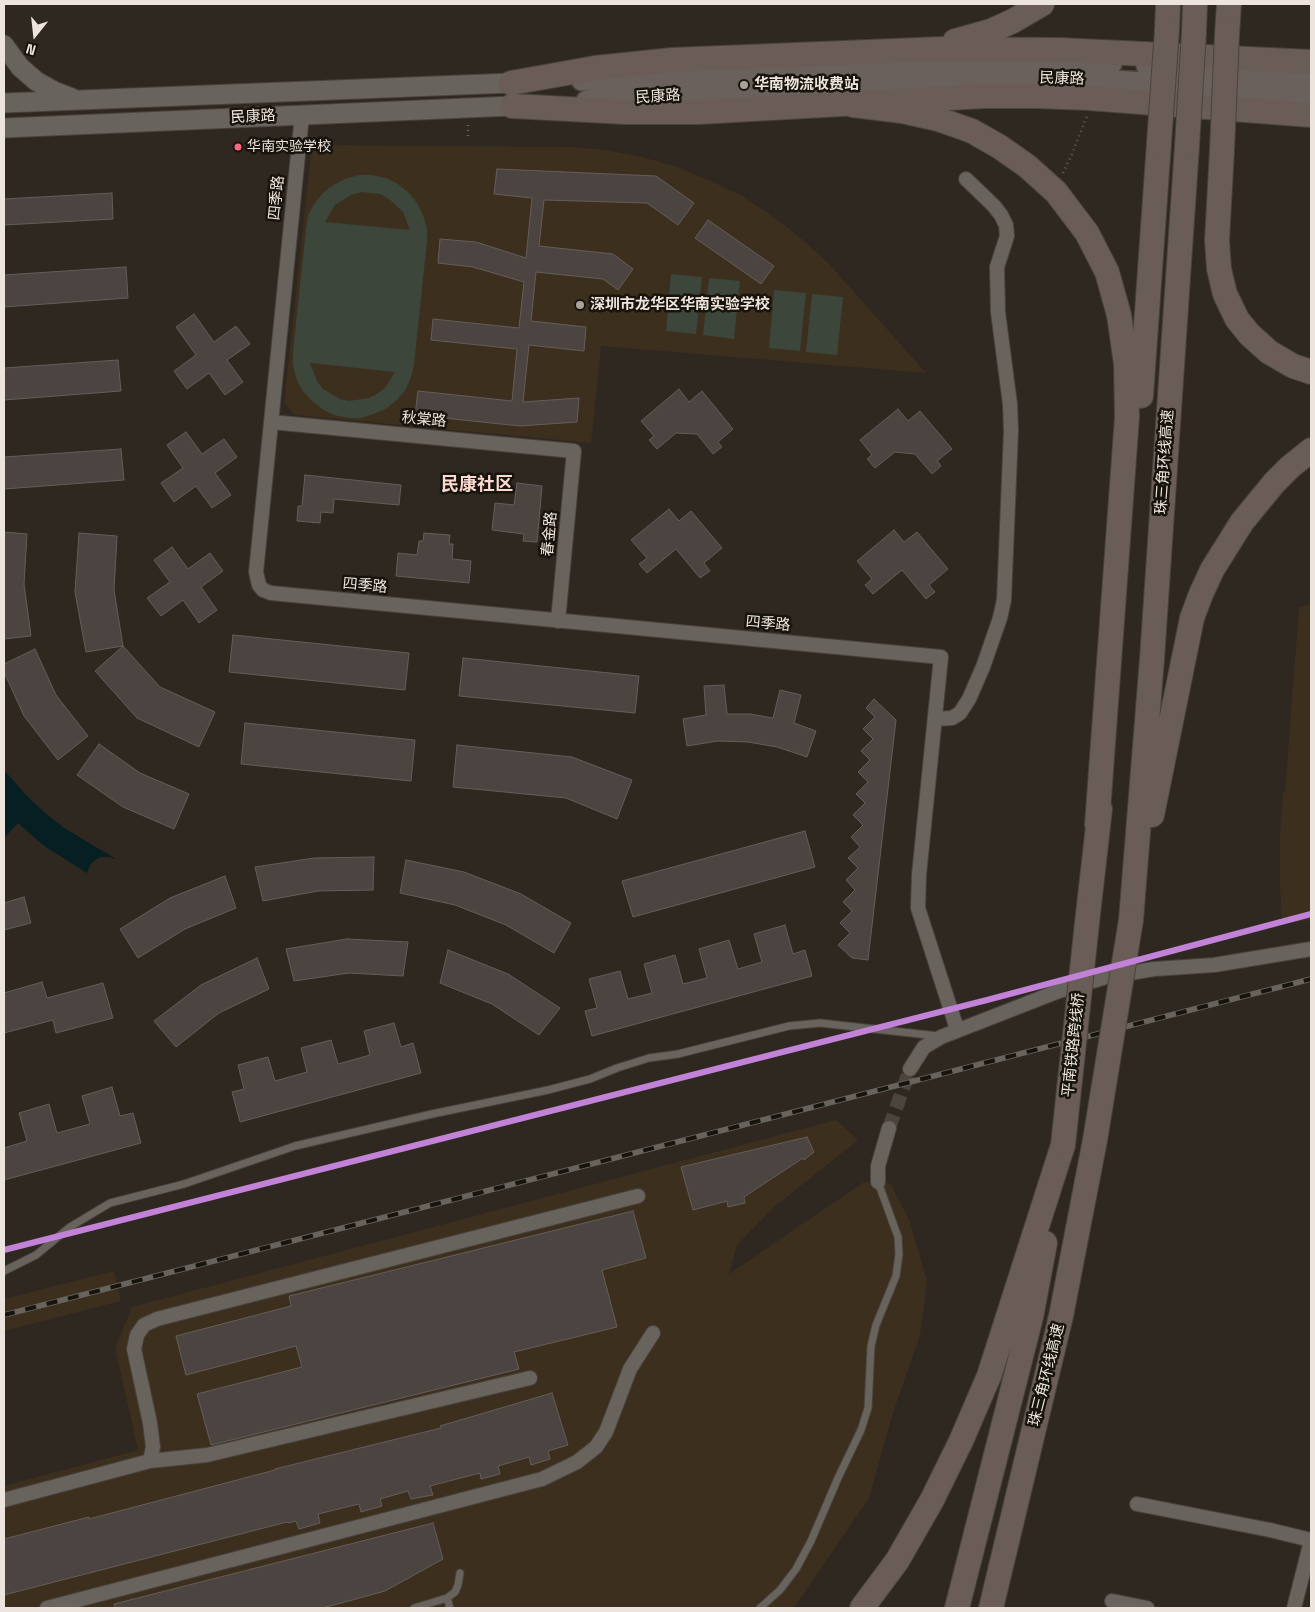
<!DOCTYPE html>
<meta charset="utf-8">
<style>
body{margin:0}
#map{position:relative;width:1315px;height:1612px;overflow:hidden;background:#2e2821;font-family:"Space Grotesk",sans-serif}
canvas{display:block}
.frame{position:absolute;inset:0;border:5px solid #ede5dd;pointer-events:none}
.north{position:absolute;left:10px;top:10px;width:50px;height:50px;-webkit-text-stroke:4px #17130d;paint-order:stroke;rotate:196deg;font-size:14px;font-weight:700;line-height:20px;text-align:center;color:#ede5dd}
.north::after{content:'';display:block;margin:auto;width:18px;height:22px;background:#ede5dd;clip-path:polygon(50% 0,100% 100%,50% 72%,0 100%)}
</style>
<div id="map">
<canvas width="1315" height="1612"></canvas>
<div class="frame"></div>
<div class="north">N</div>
</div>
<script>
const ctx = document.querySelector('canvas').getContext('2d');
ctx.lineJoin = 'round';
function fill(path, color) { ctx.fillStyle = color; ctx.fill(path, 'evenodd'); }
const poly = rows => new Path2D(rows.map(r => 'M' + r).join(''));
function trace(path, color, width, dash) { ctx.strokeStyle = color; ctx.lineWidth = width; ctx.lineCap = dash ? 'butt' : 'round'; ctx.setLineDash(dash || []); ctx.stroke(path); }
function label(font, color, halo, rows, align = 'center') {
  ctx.font = font + ' "Space Grotesk","Noto Sans SC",sans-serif'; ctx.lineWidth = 5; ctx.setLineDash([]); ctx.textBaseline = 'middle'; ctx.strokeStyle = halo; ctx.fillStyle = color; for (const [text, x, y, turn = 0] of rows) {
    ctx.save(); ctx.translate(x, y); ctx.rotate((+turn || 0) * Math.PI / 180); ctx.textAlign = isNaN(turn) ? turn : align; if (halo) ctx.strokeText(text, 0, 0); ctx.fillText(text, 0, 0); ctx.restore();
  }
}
fill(poly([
 [312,145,569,147,606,150,642,157,677,167,711,181,744,197,774,217,803,240,830,265,926,373,601,346,591,443,295,415,284,403],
 [1311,603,1311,920,1282,924,1280,887,1280,837,1283,792,1285,792,1299,608],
 [836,1120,858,1140,773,1208,737,1245,729,1274,864,1182,890,1183,910,1222,927,1281,920,1335,893,1413,869,1498,794,1608,4,1608,4,1486,138,1450,115,1348,132,1307],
 [114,1271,121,1301,4,1331,4,1299]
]), '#3d2f1e');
fill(poly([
 [359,175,372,175,386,178,398,184,409,193,417,203,423,215,427,228,427,241,414,365,411,377,406,389,397,400,387,408,374,414,361,418,348,418,334,415,322,409,311,400,302,390,296,378,293,365,293,352,306,229,308,216,314,204,323,193,333,185,345,179],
 [361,192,380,194,389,199,403,212,410,230,325,222,335,205,351,195],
 [310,363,311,363,395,372,385,388,377,394,369,398,349,401,340,399,323,389,317,381],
 [671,274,702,277,696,334,666,331],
 [709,278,740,281,734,339,703,335],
 [774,290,806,293,800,351,769,348],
 [812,294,843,297,837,355,806,352]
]), '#3c463a');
fill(poly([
 [4,770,25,794,44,812,64,828,116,859,109,857,101,857,95,860,90,865,87,873,43,845,18,823,4,838]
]), '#051f22');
const building = poly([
 [497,169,656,176,694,203,678,225,647,203,544,200,539,246,613,254,633,269,618,290,603,279,536,272,531,321,586,327,584,351,529,345,523,402,579,398,577,422,520,426,415,415,418,391,512,401,517,349,431,340,433,319,519,328,524,282,473,267,438,263,440,239,476,242,526,258,532,198,494,194,497,169],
 [112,193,113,219,4,225,4,199,112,193],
 [708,220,774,266,761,284,695,238,708,220],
 [126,267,128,298,4,307,4,275,126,267],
 [194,314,214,342,236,326,250,344,227,360,243,382,225,395,209,373,187,389,174,371,196,355,176,327,194,314],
 [118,360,121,391,4,400,4,368,118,360],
 [679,389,689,402,702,391,733,429,718,442,722,447,713,454,697,434,676,433,657,449,649,440,654,436,641,421,679,389],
 [898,409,908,421,920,411,952,449,937,461,941,466,932,474,915,454,895,452,875,468,867,459,872,455,860,440,898,409],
 [186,432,202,454,224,439,237,457,215,473,231,495,212,508,196,486,174,502,161,483,183,468,167,445,186,432],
 [121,449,124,480,4,489,4,457,121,449],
 [305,475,401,485,399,505,334,499,333,513,321,512,320,523,297,521,298,506,302,506,305,475],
 [517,483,542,486,537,542,523,541,524,534,492,530,495,503,514,505,517,483],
 [669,509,679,521,691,511,722,548,704,563,710,571,700,578,676,549,647,573,639,564,647,558,631,540,669,509],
 [894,530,904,542,917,532,948,569,929,585,935,592,926,599,902,570,873,594,865,585,872,579,857,561,894,530],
 [4,532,27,534,24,584,31,636,4,639,4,532],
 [79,533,117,536,114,590,123,646,86,652,75,592,79,533],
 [424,533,450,535,449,544,453,544,452,559,471,561,469,583,396,576,398,553,417,555,419,541,423,541,424,533],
 [172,547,188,569,210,553,223,571,201,587,217,610,199,623,183,600,161,616,147,598,170,582,154,560,172,547],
 [233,635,409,653,405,690,229,672,233,635],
 [123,646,160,687,215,712,199,747,137,718,95,671,123,646],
 [35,649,56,695,88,736,58,760,24,716,4,672,4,664,35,649],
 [463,658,639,676,635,713,459,696,463,658],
 [724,685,727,714,750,714,773,718,780,690,801,695,794,723,816,731,807,757,777,747,748,742,718,741,687,746,683,719,706,715,704,686,724,685],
 [874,699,896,720,868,960,852,958,838,945,850,933,840,923,852,911,843,902,855,890,846,880,858,868,848,858,860,847,851,837,863,825,853,815,865,803,856,794,868,782,858,772,870,760,861,751,873,739,863,729,875,717,866,708,874,699],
 [245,723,415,740,411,781,241,764,245,723],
 [99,744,140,773,189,794,174,829,123,807,77,775,99,744],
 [457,745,572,757,632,780,617,819,566,798,453,787,457,745],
 [805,831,815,867,633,917,622,881,805,831],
 [374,857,373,890,318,891,263,901,255,867,314,858,374,857],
 [406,860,464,872,521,894,571,923,554,953,506,925,455,905,400,893,406,860],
 [225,876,236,908,185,929,138,958,120,929,170,898,225,876],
 [24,897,31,923,4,930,4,903,24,897],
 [785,925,793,954,805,950,812,976,592,1036,585,1011,597,1008,589,979,620,971,628,999,652,993,644,964,675,955,683,984,707,978,699,949,729,940,738,969,762,962,754,934,785,925],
 [347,939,408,942,403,976,349,973,294,981,286,949,347,939],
 [448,950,508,974,560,1008,539,1035,492,1004,440,983,448,950],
 [257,958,269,989,219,1013,176,1047,154,1021,201,985,257,958],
 [42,982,47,998,103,983,113,1018,56,1033,53,1020,4,1033,4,993,42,982],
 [394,1023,401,1047,413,1043,421,1073,240,1122,232,1092,244,1089,238,1065,268,1057,275,1081,307,1072,301,1048,331,1040,338,1064,370,1055,364,1031,394,1023],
 [112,1087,120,1116,133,1113,141,1143,4,1180,4,1148,27,1141,19,1113,49,1104,57,1133,90,1124,82,1096,112,1087],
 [807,1137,814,1152,804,1160,803,1158,744,1197,745,1203,728,1207,727,1201,693,1210,681,1167,807,1137],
 [633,1211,646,1258,602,1270,617,1327,514,1352,519,1369,211,1445,197,1394,302,1367,296,1346,186,1375,176,1336,291,1306,289,1296,633,1211],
 [552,1393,568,1445,548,1451,550,1459,531,1465,529,1457,498,1466,500,1474,481,1479,480,1473,430,1486,433,1495,411,1499,408,1491,380,1499,382,1506,361,1512,359,1504,318,1514,320,1523,299,1529,296,1521,288,1523,287,1522,4,1595,4,1539,89,1517,89,1519,275,1470,275,1469,441,1428,440,1426,552,1393],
 [433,1523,443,1559,385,1591,345,1602,322,1608,115,1608,114,1604,433,1523]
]);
fill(building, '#4b4440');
trace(building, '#645e5a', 1);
trace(poly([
 [889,1128,910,1069]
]), '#4b443d', 14, [14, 7]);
const lane = poly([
 [4,1271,36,1255,70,1227,110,1203,184,1184,295,1146,432,1114,548,1090,590,1079,617,1068,649,1058,678,1054,789,1026,820,1023,938,1036],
 [447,1598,450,1608],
 [414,1608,447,1598,455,1592,458,1585,460,1573],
 [760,1608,780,1590,796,1569,811,1541,838,1478,861,1430,868,1408,871,1346,876,1325,896,1276,899,1254,898,1237,878,1182]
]);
const street = poly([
 [302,115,256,572,259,585,263,590,271,593,941,657,919,875,918,908,957,1029],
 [271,422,574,451,558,621],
 [935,719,952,718,960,713,969,699,983,667,1000,618,1004,600,1011,431,1010,404,998,312,997,267,1007,236,1006,225,1001,215,994,206,966,179],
 [910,1069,924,1047,941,1037,1059,991,1106,977,1154,969,1214,965,1311,949],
 [878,1182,878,1166,889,1128],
 [150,1461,153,1447,150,1423,134,1349,137,1335,144,1325,157,1319,638,1196],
 [4,1500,150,1461,207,1455,530,1378],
 [1137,1504,1270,1530,1311,1540],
 [1112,1601,1147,1608],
 [47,1608,542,1479,577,1462,596,1447,606,1432,630,1369,653,1333],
 [1294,1608,1311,1541]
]);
const secondary = poly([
 [4,45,20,67,36,81,54,91,72,98],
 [4,103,511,83],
 [4,128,512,106]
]);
const primary = poly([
 [1147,66,1311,75],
 [582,80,937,63,1062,62,1111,64],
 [587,101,878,82,1014,77,1080,79,1311,93]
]);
const highway = poly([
 [1167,30,1168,4],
 [1194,32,1195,4],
 [1227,35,1229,4],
 [955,41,991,31,1013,21,1042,4],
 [511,83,595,68,672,60,942,49,1060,50,1311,62],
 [853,105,902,111,938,119,972,131,1000,147,1027,166,1056,192,1087,233,1107,272,1119,315,1126,364,1127,417,1097,825],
 [512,106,625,112,699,112,985,96,1036,96,1088,98,1311,115],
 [1222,150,1217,240,1219,269,1225,294,1237,319,1249,334,1269,352,1293,366,1311,372],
 [1141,396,1159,143],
 [1152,815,1192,618,1201,594,1212,570,1242,522,1274,483,1290,467,1311,450],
 [1088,914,1100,809],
 [1131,920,1152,659,1187,146],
 [862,1608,897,1561,932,1500,961,1441,989,1376,1063,1145],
 [957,1608,1031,1317,1045,1243],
 [991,1608,1061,1316,1095,1140]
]);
trace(lane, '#49433d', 9);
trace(street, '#49433d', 16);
trace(secondary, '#49433d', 21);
trace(primary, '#49433d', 24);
trace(highway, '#49433d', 26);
trace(poly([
 [468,125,468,137],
 [1063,173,1072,154,1087,116]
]), '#645f58', 2.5, [1, 4]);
trace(lane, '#68635d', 7);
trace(street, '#68635d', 14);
trace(secondary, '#68635d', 19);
trace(primary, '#6b615c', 21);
trace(highway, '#6a5d58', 24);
const rail = poly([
 [4,1315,1311,979]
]);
trace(rail, '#68645d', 5.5);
trace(rail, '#17130d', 4, [11]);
const highwayBridge = poly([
 [1159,143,1167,30],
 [1187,146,1194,32],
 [1222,150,1227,35],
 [1095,1140,1131,920],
 [1063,1145,1088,914]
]);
trace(highwayBridge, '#49433d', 26, []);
trace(highwayBridge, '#6a5d58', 24);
trace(poly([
 [4,1250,987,1000,1311,914]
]), '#c282d7', 6);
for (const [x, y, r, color] of [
 [744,85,5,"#aaa39b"],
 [238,147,4.5,"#fa6682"],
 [580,305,5,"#aaa39b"]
]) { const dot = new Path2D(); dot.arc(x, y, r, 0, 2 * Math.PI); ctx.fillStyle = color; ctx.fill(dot); trace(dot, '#17130d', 2); }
label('14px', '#ede5dd', '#17130d', [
 ["华南实验学校",247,147]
], 'left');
label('15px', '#ede5dd', '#17130d', [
 ["民康路",1062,79,2],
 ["民康路",658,97,-4],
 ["民康路",253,117,-3],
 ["四季路",277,198,-84],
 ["秋棠路",424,420,5],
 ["珠三角环线高速",1165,462,-86],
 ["春金路",550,534,-85],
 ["四季路",365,586,5],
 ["四季路",768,624,5],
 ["平南铁路跨线桥",1074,1045,-84],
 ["珠三角环线高速",1047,1375,-76]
]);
label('bold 15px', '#ede5dd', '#17130d', [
 ["华南物流收费站",754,85],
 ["深圳市龙华区华南实验学校",590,305]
], 'left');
label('bold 18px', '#fcdad1', '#17130d', [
 ["民康社区",477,485]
]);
</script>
